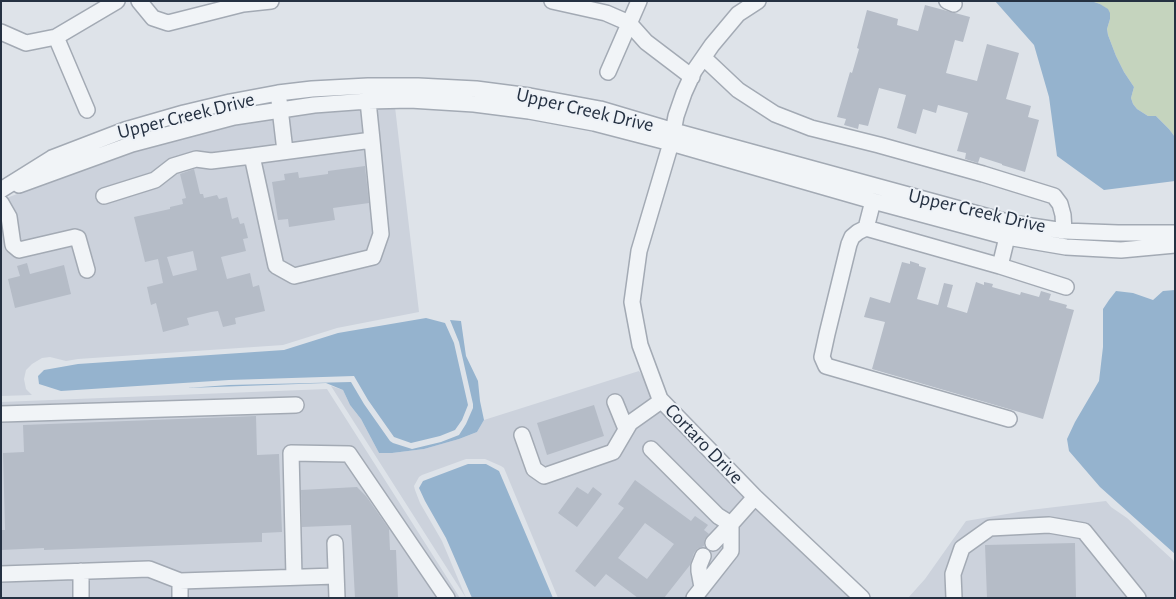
<!DOCTYPE html>
<style>
body{margin:0}
#map{position:relative;width:1176px;height:599px;overflow:hidden;background:#dee3e9;font-family:"Alegreya Sans",sans-serif}
canvas{display:block}
.frame{position:absolute;inset:0;border:2px solid #253142;pointer-events:none}
</style>
<div id="map">
<canvas width="1176" height="599"></canvas>
<div class="frame"></div>
</div>
<script>
const ctx = document.querySelector('canvas').getContext('2d');
ctx.lineJoin = 'round';
function fill(path, color) { ctx.fillStyle = color; ctx.fill(path, 'evenodd'); }
const poly = rows => new Path2D(rows.map(r => 'M' + r).join(''));
function trace(path, color, width, dash) { ctx.strokeStyle = color; ctx.lineWidth = width; ctx.lineCap = dash ? 'butt' : 'round'; ctx.setLineDash(dash || []); ctx.stroke(path); }
function label(font, color, halo, rows, align = 'center') {
  ctx.font = font + ' "Alegreya Sans",sans-serif'; ctx.lineWidth = 4; ctx.setLineDash([]); ctx.textBaseline = 'middle'; ctx.strokeStyle = halo; ctx.fillStyle = color; for (const [text, x, y, turn = 0] of rows) {
    ctx.save(); ctx.translate(x, y); ctx.rotate((+turn || 0) * Math.PI / 180); ctx.textAlign = isNaN(turn) ? turn : align; if (halo) ctx.strokeText(text, 0, 0); ctx.fillText(text, 0, 0); ctx.restore();
  }
}
fill(poly([
 [395,107,419,312,337,328,283,345,78,359,66,361,50,357,42,358,32,364,26,370,24,379,26,389,32,395,1,396,1,200,133,151,235,124,314,111,368,108],
 [639,371,647,383,853,598,558,598,504,468,501,466,485,459,466,459,422,475,419,477,414,486,415,490,420,503,442,541,466,598,331,386,343,390,350,405,361,419,379,453,392,453,424,449,459,439,477,432,484,420],
 [327,389,460,598,1,598,1,402],
 [1106,501,1111,507,1127,518,1173,560,1175,564,1175,598,908,598,925,579,966,521,1030,510]
]), '#ccd2dc');
fill(poly([
 [1091,1,1175,1,1175,137,1169,129,1156,116,1148,116,1137,109,1133,104,1131,98,1134,87,1124,72,1116,56,1108,35,1107,29,1110,19,1107,9,1100,4]
]), '#c5d4be');
fill(poly([
 [995,1,1091,1,1100,4,1108,9,1110,13,1110,19,1107,29,1108,35,1116,56,1124,72,1134,87,1131,98,1133,104,1137,109,1148,116,1156,116,1169,129,1175,137,1175,181,1104,190,1057,156,1049,97,1034,45],
 [1175,290,1175,554,1100,487,1069,451,1067,439,1075,422,1099,381,1103,347,1103,309,1109,300,1116,291,1133,293,1153,300,1163,291],
 [426,318,445,323,454,343,468,405,462,420,455,430,440,436,411,443,394,437,368,400,354,376,229,380,61,391,39,384,38,376,44,370,78,364,284,350,338,333],
 [450,320,461,321,466,356,478,381,480,401,484,420,477,432,459,439,424,449,392,453,379,453,361,419,350,405,343,390,326,383,187,388,229,385,351,382,364,404,390,441,393,443,412,449,441,442,459,435,466,424,473,408,473,404,459,342],
 [468,464,486,464,499,471,553,598,472,598,446,538,425,501,419,488,423,481]
]), '#95b3ce');
fill(poly([
 [925,5,970,17,963,42,955,40,946,73,977,81,987,44,1019,53,1006,99,1031,106,1028,117,1039,120,1025,172,1002,165,1002,164,980,157,978,163,965,159,966,153,957,151,968,113,938,105,936,113,923,109,916,134,897,128,906,95,879,88,868,126,859,124,858,129,844,125,846,119,837,117,850,72,852,73,859,49,857,48,867,10,898,19,897,25,918,31],
 [365,166,369,203,333,208,335,220,289,227,288,219,278,220,272,182,285,180,284,174,298,172,299,178,328,174,328,171],
 [194,169,200,194,203,194,204,198,217,195,219,199,227,197,232,219,238,217,240,224,244,223,248,238,243,239,246,251,221,257,227,279,250,273,253,287,259,285,265,311,235,318,236,324,223,327,218,311,211,312,187,318,189,325,163,332,156,303,151,305,147,287,163,283,158,259,145,262,134,217,170,209,170,207,183,204,182,199,186,198,180,174],
 [193,251,197,270,173,276,167,257],
 [910,261,919,264,919,266,926,268,917,299,938,305,944,283,953,285,947,307,967,313,976,282,984,285,984,282,993,284,992,287,1020,295,1021,292,1039,297,1041,291,1051,294,1049,300,1067,305,1066,308,1074,310,1043,419,872,369,885,322,864,317,870,297,890,303,902,262,910,264],
 [27,263,30,274,64,265,71,294,15,308,8,279,20,276,17,266],
 [594,405,604,436,547,455,537,423],
 [256,416,257,455,279,454,282,532,262,533,262,542,44,550,44,548,1,550,1,530,5,530,3,453,24,452,23,425],
 [635,480,691,521,695,516,708,525,704,530,709,534,704,540,704,546,697,549,694,553,690,565,664,598,638,598,606,574,595,587,575,571,624,508,618,504],
 [645,523,674,544,647,579,618,558],
 [357,487,366,496,389,529,390,550,396,550,398,598,355,598,351,525,302,527,301,490],
 [577,487,588,494,593,487,602,494,577,527,558,513],
 [1075,543,1076,598,987,598,985,545]
]), '#b5bcc7');
const minor = poly([
 [139,1,153,18,168,23,243,4,271,1],
 [552,1,606,13,629,23,646,42,692,77],
 [758,1,738,14,712,45,694,71,684,93,676,116,671,143,639,251,632,302,640,345,660,399,755,497,862,598],
 [947,1,954,4],
 [1,32,26,43,56,37,117,1],
 [56,37,87,110],
 [704,58,738,90,775,114,811,128,879,145,983,174,1054,196,1060,204,1063,215,1064,231],
 [608,72,639,1],
 [279,100,285,151],
 [368,101,372,140,381,234,373,257,294,276,276,266,252,156,372,140],
 [19,185,132,144,234,117,314,105,368,101,410,100,474,104,529,111,594,123,671,143,873,201,1007,237,1066,247,1121,250,1175,245],
 [1,190,52,158,125,130,184,113,230,102,278,93,312,89,368,86,418,86,476,89,530,96,600,109,674,131,1011,223,1064,231,1118,233,1175,233],
 [104,196,155,180,173,166,196,159,211,161,252,156],
 [873,201,866,228,1000,266,1066,287],
 [1,203,9,217,13,245,19,250,75,237,78,238,87,270],
 [866,228,858,232,852,237,849,244,827,334,822,357,826,366,1009,419],
 [1000,266,1009,229],
 [615,402,626,429],
 [1,414,296,405],
 [522,435,534,469,544,476,613,452,630,423,661,401],
 [651,449,718,516,731,524,713,543],
 [335,543,337,598],
 [81,571,81,598],
 [1,574,149,569,180,581,336,576],
 [294,577,291,453,349,454,447,598],
 [180,581,180,598],
 [702,587,699,571,699,566,703,556],
 [694,598,731,551,731,524,755,497],
 [954,598,953,574,962,548,990,528,1049,525,1084,531,1138,598]
]);
trace(minor, '#a3aab4', 18);
trace(minor, '#f1f4f7', 15);
label('20px', '#253142', '#eef2f7', [
 ["Upper Creek Drive",585,110,13],
 ["Upper Creek Drive",186,116,-14],
 ["Upper Creek Drive",977,211,13],
 ["Cortaro Drive",704,444,46]
]);
</script>
